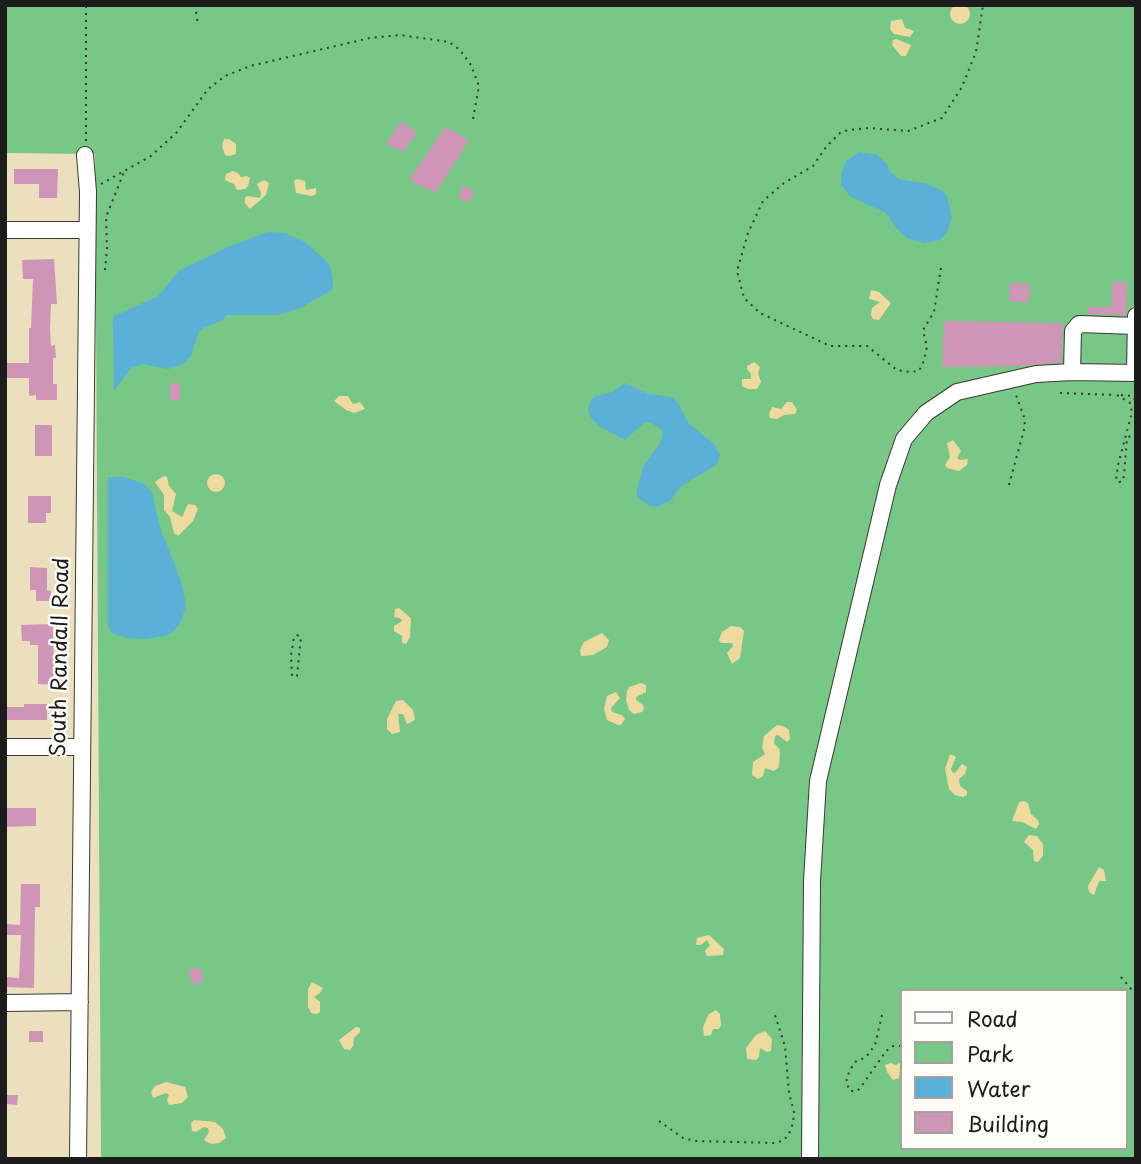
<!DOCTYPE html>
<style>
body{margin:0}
#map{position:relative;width:1141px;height:1164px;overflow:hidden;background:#ecdfbd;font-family:"Playpen Sans",sans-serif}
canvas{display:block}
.frame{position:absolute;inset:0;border:7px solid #1c1c1c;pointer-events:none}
.legend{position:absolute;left:900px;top:989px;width:228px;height:161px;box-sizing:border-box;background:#fdfcf7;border:2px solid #a3a29f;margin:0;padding:9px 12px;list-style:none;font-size:21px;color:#1c1c1c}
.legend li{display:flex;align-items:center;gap:14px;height:35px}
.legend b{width:35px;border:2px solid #a3a29f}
</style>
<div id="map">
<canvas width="1141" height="1164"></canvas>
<div class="frame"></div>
<ul class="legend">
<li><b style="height:9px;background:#fff"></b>Road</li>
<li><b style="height:19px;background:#77c787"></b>Park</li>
<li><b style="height:19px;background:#5ab0d6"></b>Water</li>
<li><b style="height:19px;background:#cf95b7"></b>Building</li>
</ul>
</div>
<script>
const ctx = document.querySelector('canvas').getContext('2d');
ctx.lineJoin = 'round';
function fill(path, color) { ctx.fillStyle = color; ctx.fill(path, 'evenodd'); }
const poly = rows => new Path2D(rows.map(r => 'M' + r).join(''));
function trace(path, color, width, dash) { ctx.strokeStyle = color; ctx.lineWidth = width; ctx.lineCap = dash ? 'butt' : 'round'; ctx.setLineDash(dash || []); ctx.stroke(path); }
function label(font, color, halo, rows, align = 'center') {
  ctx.font = font + ' "Playpen Sans",sans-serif'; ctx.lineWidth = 5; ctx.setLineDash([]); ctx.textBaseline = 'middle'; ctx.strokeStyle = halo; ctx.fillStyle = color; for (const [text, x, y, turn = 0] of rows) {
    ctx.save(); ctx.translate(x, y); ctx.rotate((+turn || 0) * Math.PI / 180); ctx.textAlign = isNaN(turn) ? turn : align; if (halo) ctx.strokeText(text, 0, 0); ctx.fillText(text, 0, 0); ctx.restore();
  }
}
fill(poly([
 [5,5,1136,5,1136,1157,101,1159,95,154,5,153],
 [901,991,1125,991,1125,1148,901,1148]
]), '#77c787');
fill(poly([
 '950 14a10 10 0 1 1 20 0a10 10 0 1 1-20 0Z',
 [902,19,905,28,914,31,910,37,894,34,890,29,891,21],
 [896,39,911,45,906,56,901,56,892,45,893,40],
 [224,139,229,139,236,144,236,154,229,156,225,155,222,146],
 [233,171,238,173,241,177,247,176,250,178,248,186,245,189,237,190,234,184,225,180,226,174],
 [297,179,305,181,306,190,316,188,316,194,312,196,296,193,294,181],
 [264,180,269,183,266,195,250,209,245,203,245,198,247,196,260,198,261,193,257,184],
 [871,290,879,292,891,303,879,320,873,319,871,315,872,308,880,302,869,299],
 [754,362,760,367,758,373,761,382,757,389,748,389,742,386,742,379,751,379,751,374,747,369,747,366],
 [339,396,348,396,353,404,360,402,365,409,354,413,346,410,334,401],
 [787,402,792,402,794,405,797,410,795,414,784,415,777,419,770,418,769,414,772,407,781,409],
 [953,440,961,451,957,458,959,460,968,459,967,465,959,471,947,468,945,465,950,457,947,443],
 '207 483a9 9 0 1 1 18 0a9 9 0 1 1-18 0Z',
 [164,476,167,477,169,486,176,494,172,511,182,517,188,504,195,505,198,509,193,521,178,536,174,533,170,517,164,510,164,495,155,482],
 [399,608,411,618,410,637,406,644,402,643,402,636,394,631,394,626,402,621,400,618,394,617,395,609],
 [731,626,740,627,744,631,740,658,732,664,727,653,733,646,732,643,721,643,719,640,722,632],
 [602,633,609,640,607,647,593,655,581,656,580,650,584,642],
 [641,683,646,685,646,692,636,697,636,700,643,705,644,709,642,712,634,714,629,710,626,700,627,691,629,687],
 [616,692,620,698,611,708,612,712,622,715,625,719,621,725,618,725,607,720,604,709,607,696],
 [403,700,413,710,415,720,407,724,403,714,398,714,400,732,392,734,387,729,387,719,396,701],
 [777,725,783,726,789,730,790,739,787,742,778,735,775,736,774,743,780,750,779,767,774,771,765,768,763,776,758,779,752,775,753,762,765,754,762,747,764,736],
 [950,754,956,757,951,769,952,772,955,773,962,764,967,767,965,774,959,779,960,786,967,791,967,795,963,797,955,795,949,789,945,769],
 [1024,801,1028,803,1031,814,1038,820,1039,824,1036,829,1022,822,1012,821,1019,802],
 [1029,835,1037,836,1043,844,1043,856,1038,862,1034,861,1033,850,1024,842],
 [1099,867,1104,870,1106,881,1099,881,1094,895,1089,892,1088,886],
 [709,935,724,949,723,955,707,956,705,951,710,945,707,940,701,945,696,945,697,938],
 [312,982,323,988,320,993,314,997,320,1002,320,1012,317,1014,311,1013,308,1007,308,989],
 [716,1010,720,1014,721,1025,719,1029,713,1029,711,1035,704,1036,703,1027,707,1018,709,1014],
 [356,1027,360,1028,360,1032,354,1038,353,1046,350,1050,344,1049,339,1040],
 [765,1031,772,1039,771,1051,767,1052,760,1048,759,1057,756,1060,747,1059,746,1048,756,1035],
 [901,1062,899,1078,893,1080,887,1072,885,1065,891,1063,896,1065],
 [166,1082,185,1087,188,1097,182,1103,169,1105,167,1100,169,1095,166,1093,153,1098,151,1092,155,1086],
 [194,1120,215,1122,223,1129,226,1138,219,1143,212,1144,207,1142,204,1140,209,1132,208,1128,204,1127,196,1132,192,1131,191,1123]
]), '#eeda9e');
fill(poly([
 [859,152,877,155,887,164,889,171,899,179,927,184,943,191,947,196,952,218,947,232,940,240,924,243,907,238,896,228,886,213,850,196,841,185,842,172,846,161],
 [268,232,284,233,305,242,322,257,330,266,333,280,332,290,300,308,278,315,227,315,221,321,201,329,196,339,191,356,183,364,168,369,143,364,131,368,114,391,113,317,158,296,180,270,230,246],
 [625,383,648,394,672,397,678,403,688,423,713,443,720,455,717,464,680,487,670,501,657,507,650,506,641,500,637,496,637,489,644,465,661,442,663,432,661,429,652,423,645,422,625,440,599,426,591,418,588,410,591,400,596,396,612,392],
 [108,477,124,477,145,484,152,493,161,530,181,581,186,605,181,622,174,631,166,636,145,639,126,638,112,633,108,626]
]), '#5ab0d6');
fill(poly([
 [401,121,417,133,403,152,386,144],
 [445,127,469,140,436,193,409,180],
 [14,169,58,169,57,198,39,198,39,184,14,184],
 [463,185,474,192,470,202,458,199],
 [54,259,57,304,51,304,50,328,51,346,55,345,56,358,53,358,53,384,57,384,57,400,36,400,36,395,29,396,29,378,5,378,5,363,29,363,29,328,31,328,33,279,23,279,22,260],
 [1113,281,1127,282,1126,315,1088,314,1088,307,1111,307],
 [1010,283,1030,284,1029,302,1009,302],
 [944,321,1063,323,1061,362,1022,366,942,367],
 [170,383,180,383,180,400,170,400],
 [35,425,52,425,52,456,35,456],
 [28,496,51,496,51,513,46,513,46,523,28,523],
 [30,567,47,568,47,590,51,591,51,601,36,601,36,590,30,590],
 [53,624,54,685,38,684,38,645,30,645,30,641,22,641,21,625],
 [24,704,47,704,47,720,5,720,5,707,24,707],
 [5,808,36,808,36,826,5,827],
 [21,884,40,884,40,907,35,907,34,988,5,987,6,977,19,978,21,935,5,935,5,924,20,925],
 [200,967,204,980,194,985,187,971],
 [29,1031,43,1031,43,1042,29,1042],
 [5,1095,18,1095,17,1105,5,1104]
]), '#cf95b7');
const minor = poly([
 [5,230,87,230],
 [1072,372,1073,331,1079,324,1136,326],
 [1135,373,1136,316],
 [5,747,81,747],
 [5,1003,80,1002],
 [78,1159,88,192,85,155],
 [810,1159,812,881,818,781,888,485,904,439,926,413,957,392,1036,374,1072,372,1136,373]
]);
trace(minor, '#3b3934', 18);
trace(poly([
 [195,5,198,25],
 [86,141,86,5],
 [101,184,151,156,177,132,208,89,225,76,250,66,370,38,400,35,449,42,460,50,471,65,479,86,473,119],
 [941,268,934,312,923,330,927,347,923,363,919,371,910,372,897,370,867,346,830,346,760,313,744,298,737,271,748,233,763,201,784,183,813,166,826,147,840,133,848,130,868,128,908,131,942,118,962,87,976,52,983,5],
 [105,270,107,249,106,217,124,172],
 [1060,393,1115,395],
 [1117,395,1130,403,1132,412,1118,465,1116,480,1119,482,1123,481,1124,475,1127,438,1136,433],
 [1121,395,1132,396,1136,401],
 [1009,485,1025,426,1024,417,1016,395],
 [297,635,301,637,297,676,292,676,291,655,294,637,297,635],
 [1121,977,1136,995],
 [882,1015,875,1045,866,1057,855,1062,849,1072,846,1082,850,1091,857,1091,861,1087,886,1051,893,1046,901,1046],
 [659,1121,683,1138,695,1141,776,1143,784,1140,789,1134,793,1123,794,1112,789,1093,785,1046,775,1015]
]), '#3b3934', 2, [2, 5]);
trace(minor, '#fff', 16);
label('21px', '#1c1c1c', '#fdfcf7', [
 ["South Randall Road",61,657,-89]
]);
</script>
